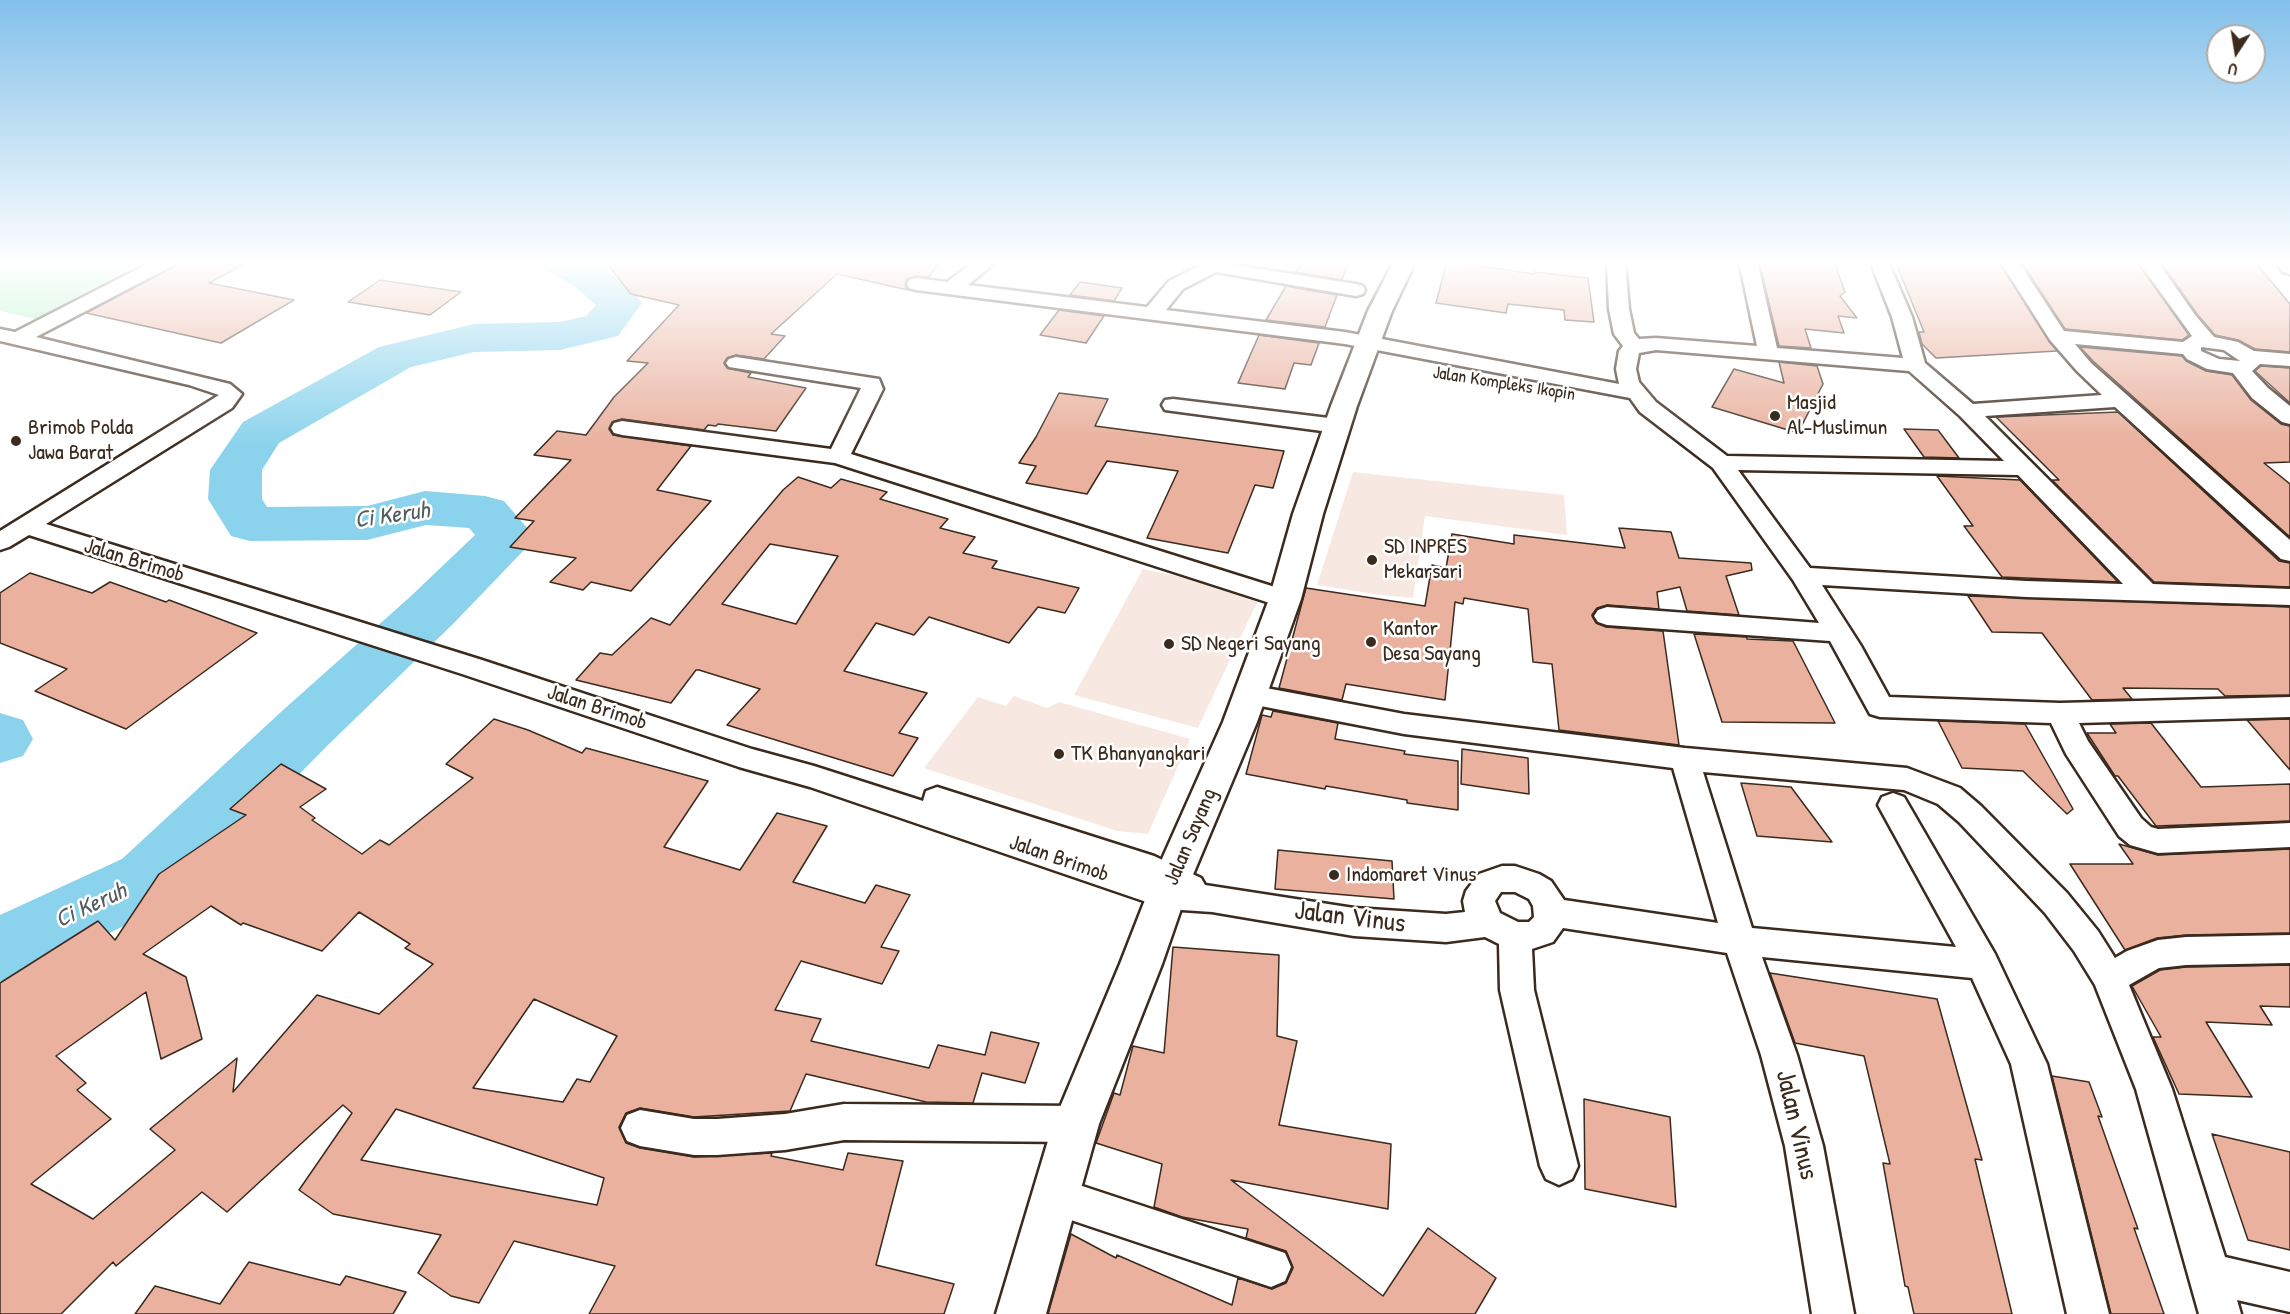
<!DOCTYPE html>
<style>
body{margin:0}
#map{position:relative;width:2290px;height:1314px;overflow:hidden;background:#fff;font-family:"Patrick Hand",sans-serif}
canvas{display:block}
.north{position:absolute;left:2206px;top:24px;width:60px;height:60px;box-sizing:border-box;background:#fff;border:2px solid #b1aaa5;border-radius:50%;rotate:192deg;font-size:16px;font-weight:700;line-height:24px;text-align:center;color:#3b2a1e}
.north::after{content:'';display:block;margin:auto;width:21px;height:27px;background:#3b2a1e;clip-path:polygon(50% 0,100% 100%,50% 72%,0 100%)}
</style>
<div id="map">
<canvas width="2290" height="1314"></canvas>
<div class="north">U</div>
</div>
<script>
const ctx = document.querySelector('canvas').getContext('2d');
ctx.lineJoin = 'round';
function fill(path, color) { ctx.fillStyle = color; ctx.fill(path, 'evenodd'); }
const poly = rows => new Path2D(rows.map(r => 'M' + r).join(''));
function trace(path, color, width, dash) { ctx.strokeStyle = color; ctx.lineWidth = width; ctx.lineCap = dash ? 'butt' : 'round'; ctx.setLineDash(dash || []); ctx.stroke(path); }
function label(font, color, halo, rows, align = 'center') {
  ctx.font = font + ' "Patrick Hand",sans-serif'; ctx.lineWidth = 5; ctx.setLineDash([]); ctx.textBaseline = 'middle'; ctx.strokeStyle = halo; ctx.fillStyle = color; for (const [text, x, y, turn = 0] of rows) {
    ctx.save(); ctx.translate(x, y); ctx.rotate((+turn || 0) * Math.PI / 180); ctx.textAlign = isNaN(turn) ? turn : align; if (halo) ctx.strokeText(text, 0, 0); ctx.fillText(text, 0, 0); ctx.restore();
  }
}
fill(poly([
 [1353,472,1564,495,1567,535,1425,516,1413,598,1381,595,1317,585],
 [1143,569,1261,594,1198,728,1074,695],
 [1014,696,1047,708,1059,702,1190,739,1148,834,1117,831,924,768,978,697,1006,706]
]), '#f8e8e2');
fill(poly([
 [0,261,143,261,36,319,0,311]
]), '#a7f0be');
fill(poly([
 [539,261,592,261,604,268,636,294,642,303,618,336,560,350,474,352,411,367,279,443,262,470,262,499,267,507,367,506,425,491,485,496,504,501,534,536,526,548,453,624,328,745,174,901,31,972,4,982,0,981,0,915,122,859,282,711,411,596,475,535,469,528,426,525,367,540,250,541,231,536,208,499,210,470,243,422,379,347,474,324,560,322,586,316,596,305,574,286,545,270,539,261],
 [0,713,23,720,33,739,23,756,0,763,0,713]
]), '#8bd3ec');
const building = poly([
 [184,261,250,261,209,283,294,300,221,343,86,313,184,261],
 [605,261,941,261,929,277,915,276,907,279,905,285,908,290,837,274,771,334,785,336,764,359,736,355,727,358,724,363,727,368,751,373,748,377,806,388,776,431,718,424,716,426,708,425,704,430,622,419,612,422,609,429,613,435,691,446,657,490,711,501,631,591,591,582,583,590,550,582,576,558,510,547,534,521,515,518,571,460,534,455,557,431,586,435,614,397,648,363,627,361,679,305,631,294,605,261],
 [1305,261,1349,261,1342,280,1295,272,1305,261],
 [1447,261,1534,274,1534,272,1588,278,1594,322,1565,320,1564,310,1508,304,1506,313,1436,303,1447,261],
 [1759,261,1834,261,1845,292,1840,296,1857,318,1838,316,1844,333,1805,329,1811,348,1779,346,1759,261],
 [1895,261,1998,261,2057,351,1936,358,1922,344,1919,332,1924,332,1895,261],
 [2021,261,2136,261,2189,335,2182,340,2065,329,2021,261],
 [2160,261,2254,261,2290,304,2290,352,2255,349,2238,340,2215,335,2197,314,2160,261],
 [380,280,461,292,430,315,348,302,380,280],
 [1080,282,1122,288,1114,301,1070,295,1080,282],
 [1286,286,1337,295,1325,327,1266,320,1286,286],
 [1059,310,1104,316,1086,343,1040,335,1059,310],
 [1259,335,1319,343,1311,365,1294,363,1285,389,1238,383,1259,335],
 [2080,347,2182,356,2186,361,2206,371,2232,375,2251,400,2281,424,2290,426,2290,462,2264,463,2290,484,2290,537,2093,361,2080,347],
 [1779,362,1817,366,1823,384,1798,433,1712,407,1734,369,1784,383,1779,362],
 [2261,366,2290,368,2290,403,2255,371,2261,366],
 [1059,393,1108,399,1095,426,1284,451,1273,488,1255,485,1228,553,1147,538,1178,471,1107,461,1087,494,1026,483,1036,466,1019,463,1036,437,1059,393],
 [2118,412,2279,561,2290,563,2290,587,2154,582,2052,480,2059,480,1996,417,2118,412],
 [1904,429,1938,430,1959,458,1924,457,1904,429],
 [1937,476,2020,480,2118,582,2002,577,1964,526,1973,526,1937,476],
 [798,477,831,488,841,479,887,492,880,499,948,519,940,528,975,537,963,553,997,561,992,568,1079,588,1065,613,1038,607,1009,643,929,617,914,635,876,623,844,671,927,693,899,733,918,738,893,776,727,725,760,689,699,670,696,670,671,703,576,680,600,653,612,655,651,618,670,625,783,490,798,477],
 [770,544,838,556,796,624,722,604,770,544],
 [1619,528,1671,532,1679,558,1751,563,1752,570,1726,576,1739,615,1687,611,1680,587,1657,592,1659,609,1607,605,1597,608,1592,615,1596,623,1606,627,1663,631,1679,745,1559,730,1552,664,1533,662,1528,609,1464,598,1463,604,1455,602,1445,700,1346,684,1342,700,1279,688,1306,588,1425,606,1432,565,1446,568,1452,534,1514,544,1514,535,1625,548,1619,528],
 [30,573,92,593,110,582,166,602,169,600,257,633,126,729,35,691,67,669,0,643,0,593,30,573],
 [1968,596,2290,607,2290,695,2225,696,2218,689,2123,688,2132,699,2092,700,2042,633,1992,632,1968,596],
 [1694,634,1747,637,1747,639,1793,641,1835,723,1722,722,1694,634],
 [1273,711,1338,723,1335,739,1405,751,1404,754,1458,761,1458,810,1407,803,1407,800,1326,786,1325,789,1246,774,1262,715,1271,717,1273,711],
 [494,719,528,730,582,753,586,748,708,781,664,847,740,870,777,813,827,826,793,882,865,903,876,885,910,895,881,947,899,951,882,984,801,961,775,1010,821,1019,811,1041,929,1068,938,1045,985,1055,991,1032,1039,1043,1025,1083,982,1073,973,1103,926,1102,806,1074,790,1111,694,1117,640,1108,626,1113,619,1127,626,1143,640,1148,694,1157,772,1153,771,1156,843,1170,848,1153,903,1161,876,1265,954,1284,944,1314,589,1314,615,1266,514,1241,479,1303,451,1296,418,1273,441,1235,333,1214,299,1190,352,1113,343,1105,227,1212,202,1192,116,1266,113,1262,61,1314,0,1314,0,983,98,921,115,940,159,874,246,815,230,809,281,764,326,789,300,807,315,818,312,820,362,854,380,840,389,845,473,778,446,764,494,719],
 [211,906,241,925,243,923,322,951,359,912,410,944,405,948,433,964,379,1014,317,995,233,1092,237,1058,150,1129,175,1150,93,1219,31,1184,111,1119,77,1090,86,1083,56,1056,146,992,161,1059,202,1039,186,977,143,954,211,906],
 [534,999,617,1036,590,1082,577,1079,563,1102,473,1088,534,999],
 [396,1109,604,1178,597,1205,361,1160,396,1109],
 [2290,719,2290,770,2247,720,2290,719],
 [1938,721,2025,724,2073,809,2067,814,2023,771,1962,768,1938,721],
 [2151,723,2201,787,2290,784,2290,821,2156,826,2118,776,2115,776,2087,733,2116,733,2110,724,2151,723],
 [1462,749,1528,758,1529,794,1461,784,1462,749],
 [1741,783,1791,787,1832,842,1757,836,1741,783],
 [2119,844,2158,855,2290,849,2290,933,2186,935,2157,938,2125,950,2070,864,2133,864,2119,844],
 [1278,850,1392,861,1394,899,1275,889,1278,850],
 [1173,947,1279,955,1277,1036,1297,1041,1279,1125,1391,1144,1388,1209,1231,1180,1383,1296,1428,1228,1496,1278,1475,1314,1048,1314,1071,1234,1116,1258,1117,1255,1232,1305,1238,1278,1272,1289,1286,1283,1293,1268,1286,1251,1246,1238,1248,1229,1182,1217,1154,1207,1162,1164,1096,1143,1114,1093,1120,1095,1133,1046,1164,1053,1173,947],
 [2290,965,2290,1007,2260,1006,2272,1025,2206,1022,2252,1097,2179,1094,2153,1037,2161,1037,2132,986,2160,970,2186,967,2290,965],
 [1770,973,1937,999,1982,1160,1975,1159,2012,1314,1914,1314,1908,1287,1905,1286,1883,1163,1890,1164,1864,1056,1795,1043,1770,973],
 [2052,1076,2089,1082,2102,1117,2098,1116,2138,1229,2134,1228,2164,1314,2111,1314,2052,1076],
 [1584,1099,1670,1117,1676,1207,1585,1189,1584,1099],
 [2212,1134,2290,1152,2290,1250,2248,1240,2212,1134],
 [249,1262,340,1285,346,1276,406,1292,393,1314,135,1314,155,1286,220,1304,249,1262]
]);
fill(building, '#e9b19e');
trace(building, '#3b2a1e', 1.5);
const minor = poly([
 [153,261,177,261,174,265,36,337,230,384,242,394,232,408,46,524,482,660,752,749,814,766,923,801,926,791,937,787,1154,856,1201,878,1205,885,1354,908,1446,914,1465,912,1463,901,1466,891,1479,874,1502,866,1515,866,1539,874,1551,881,1564,900,1718,923,1673,768,1404,734,1240,702,1236,695,1240,688,1250,685,1404,714,1685,748,1907,768,1960,788,1981,806,2067,893,2098,931,2115,958,2127,951,2158,940,2186,937,2290,935,2290,963,2186,965,2159,968,2129,985,2172,1089,2225,1257,2290,1272,2290,1312,2237,1300,2241,1314,2199,1314,2136,1089,2095,985,2074,951,2045,913,1959,822,1938,804,1904,790,1703,772,1752,928,1956,947,1878,805,1882,797,1893,793,1904,797,1995,954,2047,1064,2109,1314,2067,1314,2011,1064,1972,978,1762,957,1797,1055,1823,1146,1854,1314,1812,1314,1785,1146,1761,1055,1727,953,1563,928,1553,942,1532,949,1534,990,1578,1166,1572,1179,1559,1185,1546,1179,1540,1166,1500,990,1499,944,1485,937,1446,942,1354,936,1212,912,1167,909,810,787,739,767,462,674,29,535,9,547,0,550,0,531,219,395,189,385,0,341,0,329,15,332,153,261],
 [1501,892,1515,892,1529,899,1533,906,1534,917,1529,922,1518,922,1500,913,1495,901,1501,892],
 [975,261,997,261,968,285,1147,307,1169,281,1209,261,1356,284,1363,286,1365,290,1363,294,1356,296,1216,272,1183,289,1166,310,1345,332,1619,384,1616,369,1619,351,1623,346,1614,334,1609,309,1607,261,1625,261,1629,309,1634,333,1639,339,1656,338,1757,346,1739,261,1757,261,1777,348,1903,358,1892,317,1870,261,1888,261,1912,317,1925,363,1973,404,2102,395,2077,371,2050,340,2000,261,2018,261,2064,331,2183,342,2192,336,2138,261,2157,261,2195,315,2214,337,2238,342,2254,351,2290,354,2290,366,2260,364,2252,371,2268,388,2290,406,2290,424,2282,422,2252,398,2233,373,2207,369,2187,359,2183,354,2075,344,2091,363,2290,540,2290,561,2281,559,2115,407,1985,416,2153,584,2290,589,2290,605,2026,597,1822,585,1861,646,1889,697,2060,703,2290,697,2290,717,2079,723,2088,741,2141,818,2151,827,2158,829,2290,823,2290,847,2158,853,2130,845,2119,836,2066,754,2051,723,1880,717,1870,714,1830,641,1607,625,1598,622,1594,616,1598,610,1607,607,1819,623,1793,580,1713,468,1640,412,1630,398,1345,344,916,290,909,288,907,284,909,280,916,278,947,282,975,261],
 [2201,347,2224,350,2240,361,2219,359,2201,351,2201,347],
 [1656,350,1909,371,1960,416,2004,461,1727,456,1656,402,1639,382,1636,369,1639,353,1656,350],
 [1738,470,2018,475,2123,584,2026,581,1810,568,1738,470],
 [2275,261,2290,261,2290,274,2283,272,2275,261],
 [736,357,879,379,883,389,851,454,1294,593,1298,599,1294,605,1285,608,1276,605,835,463,622,435,614,433,611,428,614,423,622,421,831,449,861,388,729,367,726,363,729,359,736,357],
 [1173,399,1337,419,1345,421,1348,426,1345,431,1337,433,1165,410,1162,405,1165,400,1173,399],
 [844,1104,1076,1106,1089,1111,1095,1124,1089,1137,1076,1142,844,1140,785,1150,717,1155,694,1155,640,1146,627,1141,621,1128,627,1115,640,1110,694,1119,717,1119,785,1114,844,1104],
 [1055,1177,1285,1253,1291,1267,1285,1281,1271,1287,1041,1210,1036,1196,1041,1182,1055,1177]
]);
const secondary = poly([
 [1394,261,1416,261,1392,311,1357,406,1323,514,1301,599,1257,722,1192,877,1162,964,1099,1124,1046,1314,996,1314,1053,1124,1120,964,1154,877,1223,722,1269,599,1293,514,1331,406,1368,311,1394,261]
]);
trace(minor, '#3b2a1e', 5);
trace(secondary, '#3b2a1e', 5);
fill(minor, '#fff');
fill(secondary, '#fff');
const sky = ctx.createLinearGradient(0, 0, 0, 445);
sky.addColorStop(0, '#83c0ea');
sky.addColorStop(0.59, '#fff');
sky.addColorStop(1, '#ffffff00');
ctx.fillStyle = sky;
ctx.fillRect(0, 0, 2290, 445);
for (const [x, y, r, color] of [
 [1775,416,6,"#3b2a1e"],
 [16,441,6,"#3b2a1e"],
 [1372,560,6,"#3b2a1e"],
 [1371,642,6,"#3b2a1e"],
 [1169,644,6,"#3b2a1e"],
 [1059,754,6,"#3b2a1e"],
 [1334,875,6,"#3b2a1e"]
]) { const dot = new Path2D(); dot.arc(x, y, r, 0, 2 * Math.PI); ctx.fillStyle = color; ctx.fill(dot); trace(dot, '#fff', 2); }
label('18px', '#3b2a1e', '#fff', [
 ["Jalan Kompleks Ikopin",1504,384,9]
]);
label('22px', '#3b2a1e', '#fff', [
 ["Masjid",1787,403],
 ["Al-Muslimun",1787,428],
 ["Brimob Polda",28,428],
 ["Jawa Barat",28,453],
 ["SD INPRES",1384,547],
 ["Mekarsari",1384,572],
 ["Kantor",1383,629],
 ["Desa Sayang",1383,654],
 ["SD Negeri Sayang",1181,644],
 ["TK Bhanyangkari",1071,754],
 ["Indomaret Vinus",1346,875]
], 'left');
label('22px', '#3b2a1e', '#fff', [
 ["Jalan Brimob",134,561,17],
 ["Jalan Brimob",597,708,18],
 ["Jalan Sayang",1191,837,-67],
 ["Jalan Brimob",1059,859,19]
]);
label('italic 24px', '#535d5c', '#fff', [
 ["Ci Keruh",392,516,-8],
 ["Ci Keruh",91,906,-25]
]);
label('27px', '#3b2a1e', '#fff', [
 ["Jalan Vinus",1350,918,7],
 ["Jalan Vinus",1796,1125,77]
]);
</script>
